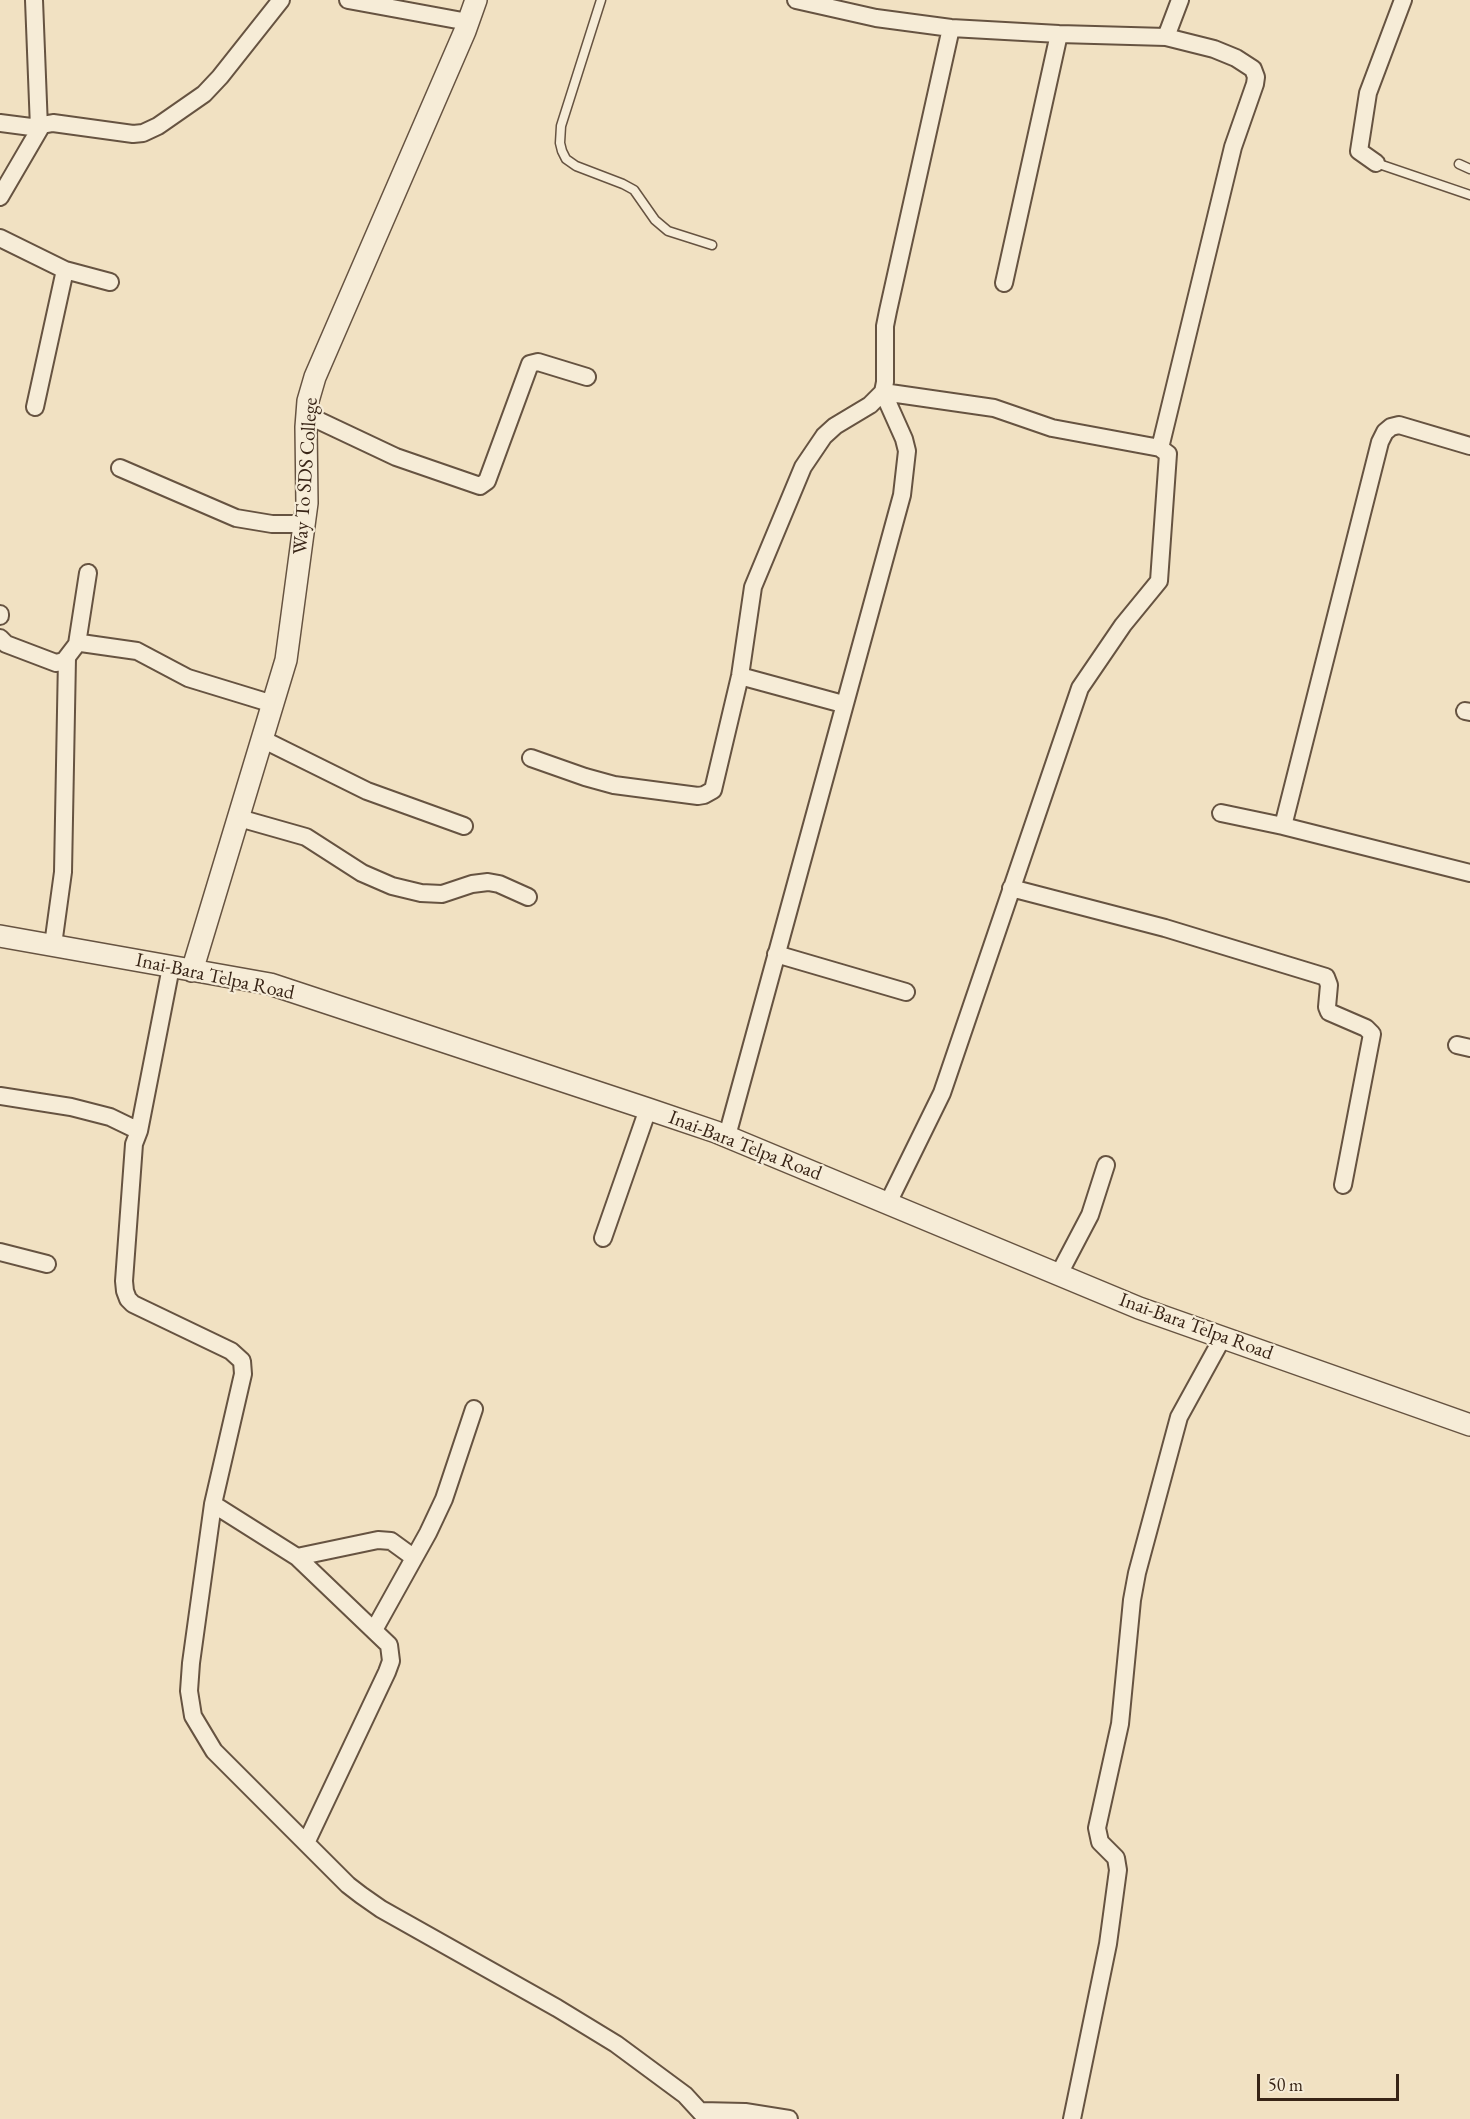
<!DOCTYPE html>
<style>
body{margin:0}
#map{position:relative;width:1470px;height:2119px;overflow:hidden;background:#f1e1c2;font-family:"EB Garamond",serif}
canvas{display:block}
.scale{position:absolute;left:1257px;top:2074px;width:142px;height:27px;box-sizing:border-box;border:3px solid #382416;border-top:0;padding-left:8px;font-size:18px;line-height:21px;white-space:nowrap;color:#382416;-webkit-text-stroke:4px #f6ecd7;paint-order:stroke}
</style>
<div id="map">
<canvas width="1470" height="2119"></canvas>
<div class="scale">50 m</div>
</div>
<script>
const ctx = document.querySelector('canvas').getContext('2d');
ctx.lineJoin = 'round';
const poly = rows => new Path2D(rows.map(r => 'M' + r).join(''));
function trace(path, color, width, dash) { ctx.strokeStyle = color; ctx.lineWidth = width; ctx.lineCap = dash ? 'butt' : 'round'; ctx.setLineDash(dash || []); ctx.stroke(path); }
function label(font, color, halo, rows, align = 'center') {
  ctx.font = font + ' "EB Garamond",serif'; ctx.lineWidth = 4.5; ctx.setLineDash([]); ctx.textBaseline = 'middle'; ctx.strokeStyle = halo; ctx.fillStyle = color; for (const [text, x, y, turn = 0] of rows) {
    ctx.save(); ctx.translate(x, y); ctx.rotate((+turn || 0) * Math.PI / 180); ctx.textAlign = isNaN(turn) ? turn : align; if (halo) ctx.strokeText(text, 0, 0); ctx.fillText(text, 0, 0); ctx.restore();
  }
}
const service = poly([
 [601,0,561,126,560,143,562,151,566,159,576,166,623,184,634,190,655,220,668,231,712,245],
 [1376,163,1470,195],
 [1459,164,1470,169]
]);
const minor = poly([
 [348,0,468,22],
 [796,0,876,18,951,28,1059,34,1166,37,1214,49,1236,58,1253,69,1256,77,1255,84,1233,147,1160,448],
 [1166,37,1180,0],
 [0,123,39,128,34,0],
 [1376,163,1359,151,1368,93,1403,0],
 [0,197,42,125,53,123,133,134,143,133,158,126,204,94,220,77,281,0],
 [0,238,65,270,110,282],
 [1004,283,1059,34],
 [883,392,994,408,1052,428,1160,448,1168,454,1159,581,1123,625,1080,688,942,1093,888,1203],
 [35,407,65,270],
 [307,415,396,457,480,486,487,481,530,364,538,362,587,377],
 [120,468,236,518,272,524,304,524],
 [0,614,0,616],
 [0,638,6,644,56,663,64,661,77,644,81,643,137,651,188,678,273,704],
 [77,644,88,573],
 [740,676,843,704],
 [1465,711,1470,712],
 [262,739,367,791,464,826],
 [531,758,585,777,614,785,698,796,704,795,713,790,740,676,753,587,803,467,824,436,835,426,870,405,883,392,885,382,885,326,888,311,951,28],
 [1221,813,1283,826,1470,873],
 [239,818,306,837,362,873,392,886,421,893,442,894,472,884,488,882,499,884,528,897],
 [1283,826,1380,442,1385,432,1391,427,1399,425,1470,446],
 [1011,888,1165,928,1326,977,1329,985,1327,1007,1329,1012,1366,1028,1372,1034,1343,1185],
 [53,945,63,872,67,658],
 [776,954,906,992],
 [1457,1045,1470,1048],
 [0,1096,71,1107,110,1117,139,1131,134,1144,124,1281,125,1291,128,1299,133,1304,231,1351,242,1361,243,1374,213,1504,191,1663,189,1691,193,1716,214,1751,348,1885,361,1895,381,1909,557,2008,616,2044,685,2095,707,2119],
 [139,1131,171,967],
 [727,1136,902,495,907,451,904,439,883,392],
 [603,1238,648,1109],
 [0,1252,47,1264],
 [1059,1274,1090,1215,1106,1165],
 [213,1504,297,1557,389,1645,391,1661,387,1672,306,1843],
 [297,1557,378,1540,391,1541,413,1557],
 [374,1630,428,1533,444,1499,474,1409],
 [701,2111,745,2112,789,2119],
 [1072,2119,1108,1944,1118,1870,1116,1858,1100,1842,1097,1828,1120,1724,1132,1600,1137,1573,1179,1417,1223,1337]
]);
const tertiary = poly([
 [0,936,270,984,648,1109,716,1132,1139,1308,1470,1425],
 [192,971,286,660,307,503,306,427,308,401,315,377,465,31,476,0]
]);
trace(service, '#665341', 11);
trace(minor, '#665341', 20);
trace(tertiary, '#665341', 24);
trace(service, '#f6ecd7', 8);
trace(minor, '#f6ecd7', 16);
trace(tertiary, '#f6ecd7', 21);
label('20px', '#382416', '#f6ecd7', [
 ["Way To SDS College",306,476,-86],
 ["Inai-Bara Telpa Road",215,977,12],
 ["Inai-Bara Telpa Road",745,1146,21],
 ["Inai-Bara Telpa Road",1196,1327,20]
]);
</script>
